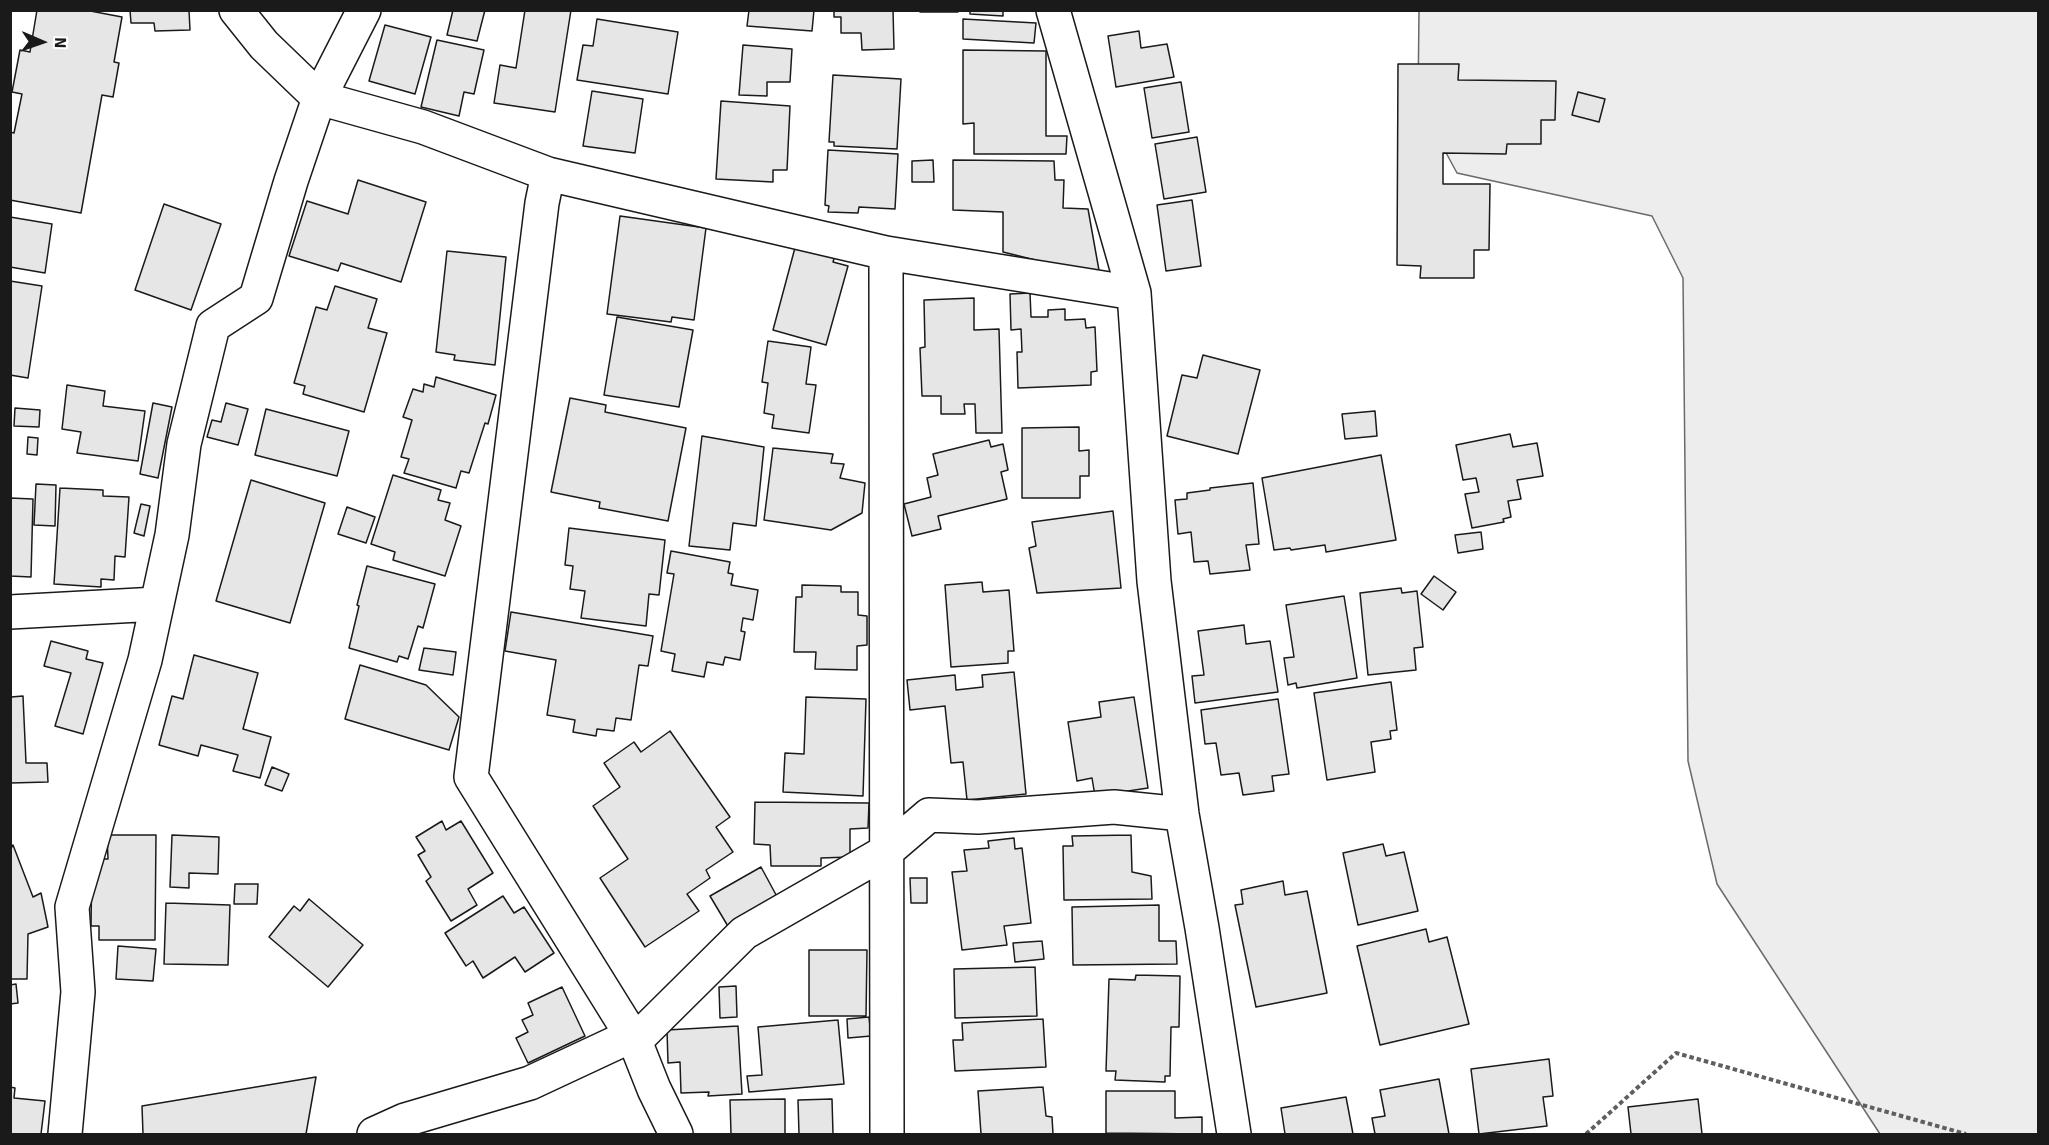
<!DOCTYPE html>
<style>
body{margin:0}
#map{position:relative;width:2049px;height:1145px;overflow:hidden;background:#fff;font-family:Signika,sans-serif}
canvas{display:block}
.frame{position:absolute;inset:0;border:12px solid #1a1a1a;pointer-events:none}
.north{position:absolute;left:12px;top:12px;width:60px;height:60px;-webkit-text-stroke:4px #fff;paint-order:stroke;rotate:92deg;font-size:16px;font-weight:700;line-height:24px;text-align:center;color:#1a1a1a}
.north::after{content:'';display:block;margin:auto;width:21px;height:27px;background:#1a1a1a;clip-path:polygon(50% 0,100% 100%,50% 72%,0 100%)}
</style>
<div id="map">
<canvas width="2049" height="1145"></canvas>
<div class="frame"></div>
<div class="north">N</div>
</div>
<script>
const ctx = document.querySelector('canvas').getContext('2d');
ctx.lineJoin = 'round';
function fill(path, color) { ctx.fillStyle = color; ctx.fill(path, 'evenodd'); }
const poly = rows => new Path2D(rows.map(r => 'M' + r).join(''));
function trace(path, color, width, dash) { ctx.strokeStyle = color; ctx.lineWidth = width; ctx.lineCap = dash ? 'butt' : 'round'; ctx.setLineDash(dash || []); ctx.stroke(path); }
const built = poly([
 [1419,11,2038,11,2038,1134,1880,1134,1717,884,1688,761,1683,278,1652,216,1457,173,1418,101,1419,11]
]);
fill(built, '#ededed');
trace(built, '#6a6a6a', 1.5);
const building = poly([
 [37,10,85,10,122,17,114,62,119,63,113,97,102,95,81,213,10,200,10,132,14,133,22,94,12,92,20,50,30,52,37,10],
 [130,10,189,10,190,30,155,31,154,23,131,23,130,10],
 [453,10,485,10,477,41,447,35,453,10],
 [525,10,571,10,555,112,494,103,500,65,516,68,525,10],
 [749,10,814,10,812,31,747,26,749,10],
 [834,10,893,10,894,49,862,50,861,33,841,33,841,17,834,17,834,10],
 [920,10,958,10,958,12,920,12,920,10],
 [970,10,1003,10,1003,16,970,14,970,10],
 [597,19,678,32,668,94,577,80,583,45,593,46,597,19],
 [963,19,1036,23,1034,43,963,39,963,19],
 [385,25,431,37,415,94,369,81,385,25],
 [1139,31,1141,48,1167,44,1174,77,1116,87,1108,36,1139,31],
 [437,40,484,50,474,94,464,92,459,116,421,107,437,40],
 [743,45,792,49,790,82,767,82,767,96,739,95,743,45],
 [963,50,1046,51,1046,136,1067,136,1066,154,974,154,974,123,963,124,963,50],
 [1398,64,1459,64,1458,80,1556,81,1555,120,1541,120,1541,144,1507,144,1506,154,1443,153,1443,184,1490,184,1489,250,1474,250,1474,278,1420,278,1421,266,1397,265,1398,64],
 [833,75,901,79,897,149,834,146,834,142,829,142,833,75],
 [1181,82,1189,132,1152,138,1144,88,1181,82],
 [592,91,643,99,635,153,583,146,592,91],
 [1578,92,1605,99,1599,122,1572,115,1578,92],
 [721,101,790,106,787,170,773,170,773,182,716,179,721,101],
 [1197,137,1206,192,1164,199,1155,144,1197,137],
 [828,150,898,154,895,209,859,207,858,213,828,212,829,206,825,205,828,150],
 [933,160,934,182,912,182,912,161,933,160],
 [953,160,1054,161,1055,180,1064,180,1063,208,1088,209,1100,276,1003,252,1003,212,953,210,953,160],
 [358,180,426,202,401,282,341,263,338,271,289,256,307,201,348,214,358,180],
 [1192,200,1201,266,1166,271,1157,205,1192,200],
 [164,204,221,224,191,310,135,290,164,204],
 [620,216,706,228,694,320,672,317,671,322,607,314,620,216],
 [10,217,52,224,45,273,10,267,10,217],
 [796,244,835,255,833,262,848,266,826,345,773,330,796,244],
 [447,251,506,257,495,365,454,360,455,355,436,352,447,251],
 [10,281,42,286,28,378,10,375,10,281],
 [335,286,377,299,368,328,387,333,364,412,303,394,305,386,294,383,316,307,327,310,335,286],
 [1030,293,1031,317,1048,317,1048,310,1065,309,1065,320,1085,319,1086,328,1095,327,1097,371,1091,372,1091,385,1018,388,1017,352,1022,352,1021,329,1011,330,1010,294,1030,293],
 [974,298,974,330,999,329,1002,433,976,433,975,404,964,404,965,414,941,414,941,396,922,396,920,348,925,347,924,300,974,298],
 [617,317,693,330,679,407,604,395,617,317],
 [768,341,811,347,806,384,816,385,809,433,772,428,774,415,764,413,768,383,762,382,768,341],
 [1203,355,1260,370,1238,454,1167,436,1182,375,1197,378,1203,355],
 [436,377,496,395,488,424,485,423,469,473,461,471,456,488,404,473,409,459,401,457,412,420,403,417,413,389,423,392,424,384,434,387,436,377],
 [67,385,105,391,103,406,145,411,138,461,77,453,81,432,62,429,67,385],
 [570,398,606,405,605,412,686,428,668,521,599,508,600,502,551,492,570,398],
 [153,403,172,407,158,478,140,474,153,403],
 [226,403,248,409,238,445,207,437,212,420,221,422,226,403],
 [15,408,40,410,39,427,14,426,15,408],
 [266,409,349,431,337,476,255,455,266,409],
 [1375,411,1377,436,1345,439,1342,414,1375,411],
 [1079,427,1079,451,1089,450,1089,476,1080,476,1080,498,1022,498,1022,428,1079,427],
 [1510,434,1513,447,1537,443,1543,476,1517,480,1521,499,1508,501,1511,517,1503,519,1504,522,1472,528,1465,494,1479,492,1476,478,1463,480,1456,445,1510,434],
 [702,436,764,447,756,526,733,523,730,550,689,546,702,436],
 [28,437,38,438,37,455,27,454,28,437],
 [989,440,991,447,1003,444,1008,470,1001,472,1007,499,938,516,941,529,912,536,904,504,931,497,927,478,938,475,933,454,989,440],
 [773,448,833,454,831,463,844,464,840,478,865,483,862,513,831,530,764,520,773,448],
 [1381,455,1396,540,1326,552,1325,545,1291,550,1290,548,1274,550,1262,478,1381,455],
 [393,475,441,490,438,500,450,503,445,520,461,526,445,576,393,560,395,552,371,544,393,475],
 [251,480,325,503,290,623,216,601,251,480],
 [1253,483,1259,544,1246,545,1250,570,1210,574,1208,561,1194,562,1191,532,1178,534,1175,500,1187,499,1187,493,1210,490,1210,488,1253,483],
 [36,484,56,485,55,526,34,525,36,484],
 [60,488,103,490,103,496,129,497,125,557,115,556,114,580,101,579,101,587,54,584,60,488],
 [10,498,33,499,31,577,10,576,10,498],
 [141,504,150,506,144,536,134,533,141,504],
 [347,507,375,517,366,543,338,534,347,507],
 [1113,511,1121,588,1037,593,1029,548,1036,546,1032,522,1113,511],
 [569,528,665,540,659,595,649,594,646,626,581,618,585,591,570,589,573,566,565,565,569,528],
 [1481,532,1483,549,1458,553,1455,535,1481,532],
 [671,551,730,562,728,573,733,574,731,585,758,590,753,620,743,618,741,631,745,632,740,660,725,657,723,665,707,662,704,677,672,671,675,654,661,651,674,574,667,573,671,551],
 [367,566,435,584,423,628,418,626,408,659,399,656,397,662,349,648,359,606,357,605,367,566],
 [1434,576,1456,592,1443,610,1421,594,1434,576],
 [982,582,983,592,1009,590,1014,651,1008,651,1008,663,951,667,945,585,982,582],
 [802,585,841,586,841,592,858,592,858,615,867,616,867,645,857,646,857,670,815,669,816,652,794,652,796,597,802,597,802,585],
 [1401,588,1402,593,1417,591,1423,647,1414,648,1416,670,1368,675,1360,593,1401,588],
 [1344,596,1357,678,1297,688,1296,683,1288,685,1284,658,1294,657,1286,605,1344,596],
 [511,612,653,636,648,666,639,665,631,720,616,718,614,731,597,729,596,736,573,732,575,720,547,715,556,660,505,651,511,612],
 [1244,625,1246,644,1270,641,1278,692,1195,703,1192,676,1204,675,1198,631,1244,625],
 [51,641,88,651,86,659,103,663,83,734,55,726,71,673,44,666,51,641],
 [424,648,456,652,453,675,419,670,424,648],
 [194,655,258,673,243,729,271,737,260,778,233,771,238,755,201,745,198,756,159,745,172,696,183,699,194,655],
 [360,665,426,685,459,717,449,750,345,719,360,665],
 [10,671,11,697,23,696,26,763,47,763,48,782,10,783,10,671],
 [1014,672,1026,794,967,800,963,762,951,763,945,706,910,710,907,680,955,675,956,690,983,687,982,675,1014,672],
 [1391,682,1397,730,1390,731,1391,739,1371,742,1375,772,1327,780,1314,693,1391,682],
 [806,697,866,699,863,796,783,792,785,753,804,754,806,697],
 [1134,697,1148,788,1095,796,1092,778,1077,781,1068,722,1101,717,1099,702,1134,697],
 [1278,699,1289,774,1272,776,1274,791,1243,795,1239,773,1221,775,1216,743,1205,744,1201,710,1278,699],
 [670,731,730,817,716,827,733,852,706,870,710,878,687,894,699,911,645,947,600,878,628,859,593,806,620,787,604,763,634,742,641,752,670,731],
 [272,767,289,774,282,791,265,785,272,767],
 [755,802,869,803,868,828,850,829,850,857,821,858,821,866,771,866,770,845,754,844,755,802],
 [442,821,446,830,461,821,493,873,468,889,477,905,451,921,426,881,431,877,418,855,425,851,416,837,442,821],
 [107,835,156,835,155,940,99,940,99,926,91,926,92,859,108,859,107,835],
 [172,835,219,837,218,874,189,873,189,888,170,887,172,835],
 [1131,835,1132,872,1151,876,1152,899,1064,900,1063,846,1073,846,1072,836,1131,835],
 [1014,838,1015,849,1022,848,1031,923,1004,926,1007,945,962,950,952,872,967,871,964,850,989,848,988,841,1014,838],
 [1383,844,1386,856,1404,852,1418,911,1358,925,1343,853,1383,844],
 [13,845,33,897,41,893,48,927,28,934,27,979,10,979,10,850,13,845],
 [761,867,781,904,732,933,710,896,761,867],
 [910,878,927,878,927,903,911,903,910,878],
 [1283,881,1285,895,1307,891,1327,993,1256,1007,1235,905,1243,904,1241,890,1283,881],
 [235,884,258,884,257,904,234,904,235,884],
 [503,896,514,913,524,907,554,953,525,972,515,957,483,978,473,961,466,966,445,933,503,896],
 [309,899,363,945,328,987,269,937,294,906,300,911,309,899],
 [166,903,230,905,228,965,164,964,166,903],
 [1159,905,1159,941,1176,941,1177,964,1073,965,1072,907,1159,905],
 [1426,929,1429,942,1447,937,1469,1024,1380,1045,1357,946,1426,929],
 [1042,941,1044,959,1015,962,1013,943,1042,941],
 [118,946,156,949,153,981,116,979,118,946],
 [809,950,867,950,866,1016,809,1016,809,950],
 [1035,967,1037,1016,955,1018,954,969,1035,967],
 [1136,975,1180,976,1179,1027,1171,1027,1170,1076,1165,1076,1165,1082,1115,1080,1116,1071,1106,1071,1109,979,1135,980,1136,975],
 [16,984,18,1003,10,1004,10,985,16,984],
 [736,986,737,1017,720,1018,719,987,736,986],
 [562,987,585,1036,528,1063,516,1038,528,1032,522,1020,533,1015,528,1003,562,987],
 [869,1017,871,1036,848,1038,847,1019,869,1017],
 [1043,1019,1046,1067,955,1071,953,1040,963,1040,962,1023,1043,1019],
 [838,1020,844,1084,749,1092,747,1076,762,1075,758,1027,838,1020],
 [738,1026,742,1094,708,1096,709,1092,681,1093,680,1062,668,1063,667,1030,738,1026],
 [1549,1059,1553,1096,1543,1097,1547,1126,1479,1134,1471,1069,1549,1059],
 [316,1077,306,1134,143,1134,142,1106,316,1077],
 [1439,1079,1449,1134,1375,1134,1372,1118,1385,1116,1380,1090,1439,1079],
 [10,1087,15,1088,14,1098,45,1101,41,1134,10,1134,10,1087],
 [1043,1087,1046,1116,1052,1117,1053,1134,981,1134,978,1091,1043,1087],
 [1106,1091,1175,1091,1175,1118,1202,1117,1202,1134,1106,1133,1106,1091],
 [1346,1097,1353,1134,1285,1134,1281,1108,1346,1097],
 [785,1099,785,1134,731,1134,730,1100,785,1099],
 [832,1099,833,1134,799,1134,798,1100,832,1099],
 [1698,1099,1702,1134,1631,1134,1628,1107,1698,1099]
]);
fill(building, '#e6e6e6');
trace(building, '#1a1a1a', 1.5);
const minor = poly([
 [236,10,264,45,319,98,423,127,548,174,886,253,1134,293],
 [1053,10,1134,293,1154,581,1182,814,1202,928,1234,1134],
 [548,174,542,203,471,777,635,1041,654,1089,676,1134],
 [886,253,887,1134],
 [10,612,157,604],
 [65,1134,78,992,72,907,145,660,172,535,184,444,213,326,256,298,291,181,319,98,364,10],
 [374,1134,405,1120,530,1083,620,1041,635,1041,744,933,887,851,929,815,978,817,1114,807,1182,814]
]);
trace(minor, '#1a1a1a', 36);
trace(poly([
 [1586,1134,1676,1053,1966,1134]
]), '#5f5f5f', 4, [4.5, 3]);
trace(minor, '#fff', 33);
</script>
